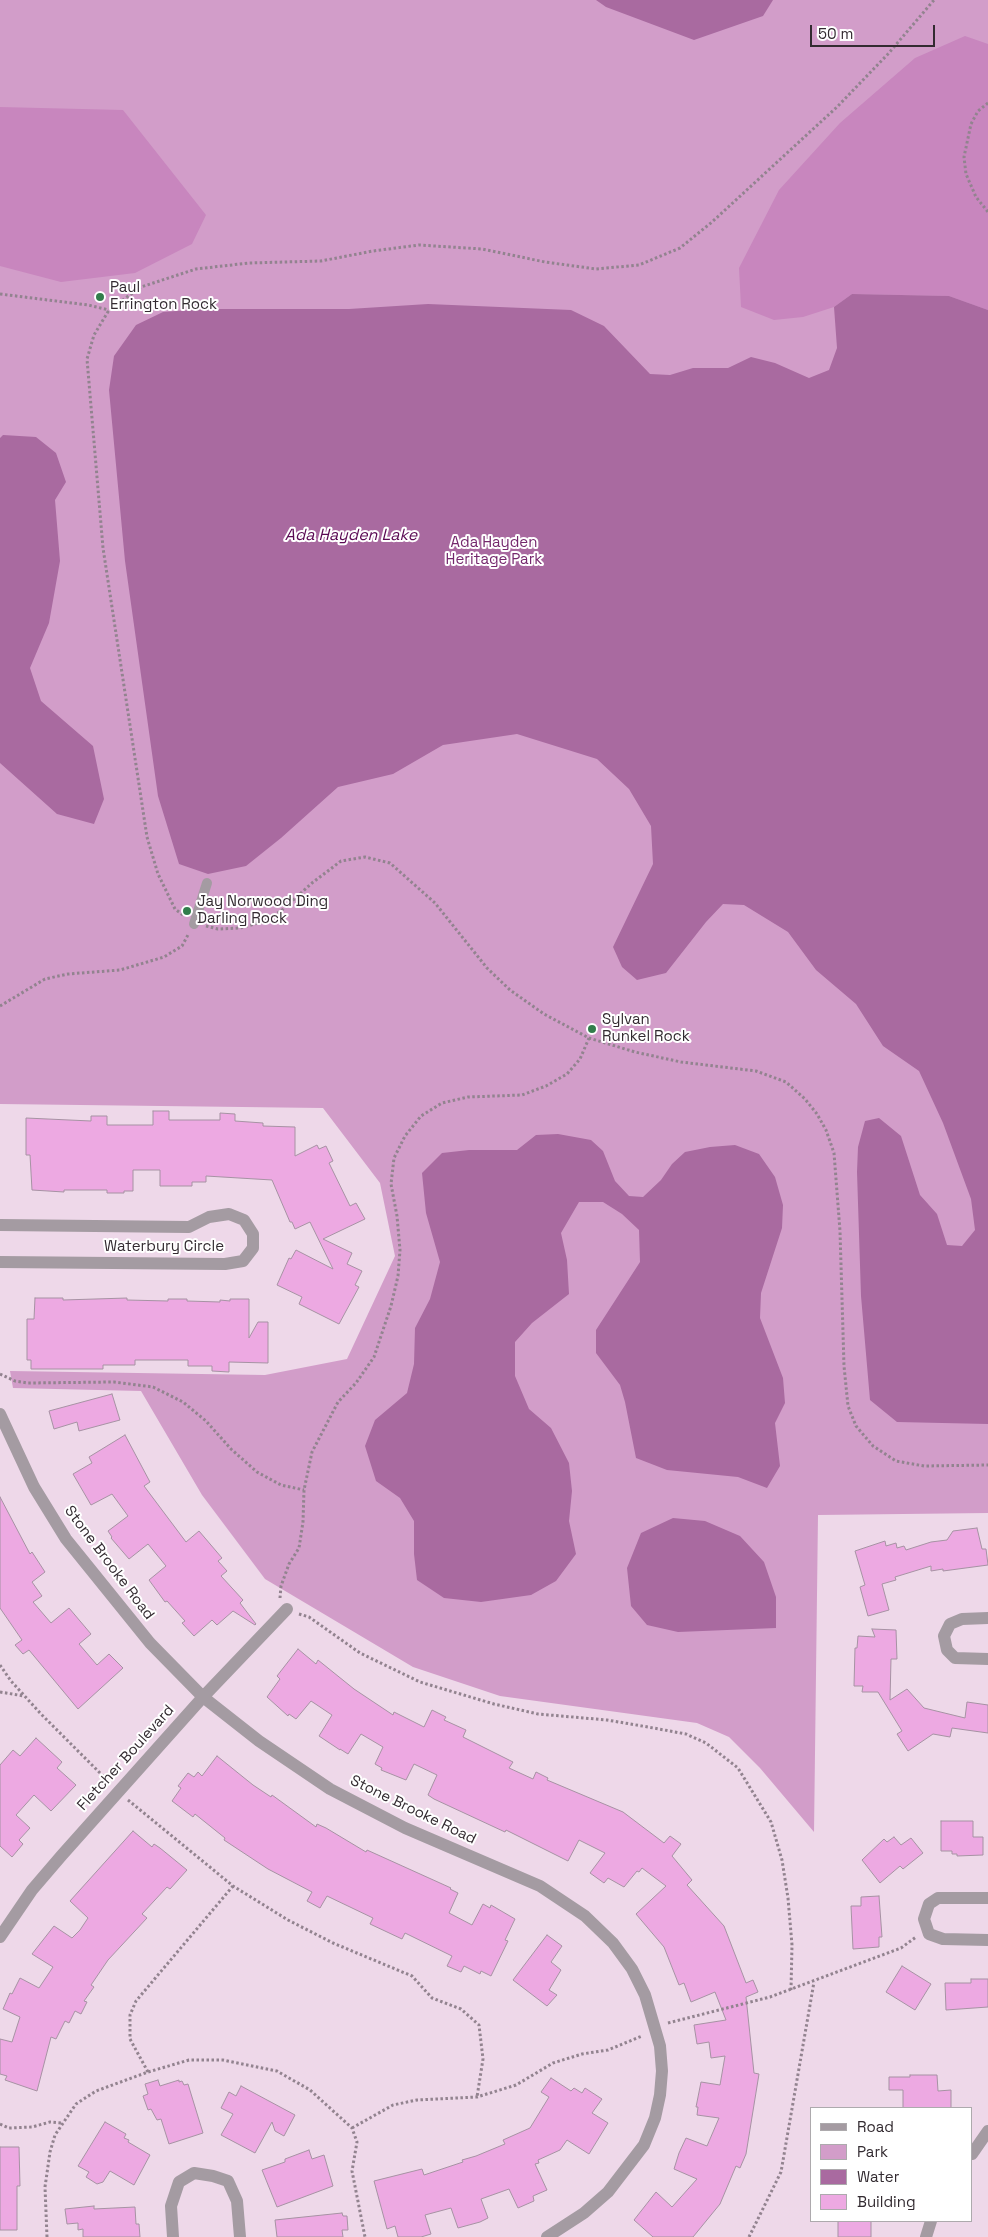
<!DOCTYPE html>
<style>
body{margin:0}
#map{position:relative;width:988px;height:2237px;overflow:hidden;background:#eed8e9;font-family:"Space Grotesk",sans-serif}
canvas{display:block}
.legend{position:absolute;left:810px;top:2107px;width:162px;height:115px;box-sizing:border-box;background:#fff;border:1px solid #adaaad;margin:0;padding:6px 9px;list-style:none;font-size:15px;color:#332b31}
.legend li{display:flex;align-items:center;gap:10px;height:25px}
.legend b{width:25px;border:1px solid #adaaad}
.scale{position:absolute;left:810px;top:25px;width:125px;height:22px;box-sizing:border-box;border:2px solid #332b31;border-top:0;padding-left:6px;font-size:15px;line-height:18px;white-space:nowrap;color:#332b31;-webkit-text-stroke:4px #fff;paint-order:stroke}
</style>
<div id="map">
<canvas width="988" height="2237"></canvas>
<ul class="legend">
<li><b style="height:6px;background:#a49ba2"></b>Road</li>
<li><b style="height:14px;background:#d29dc9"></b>Park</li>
<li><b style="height:14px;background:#a96aa0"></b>Water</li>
<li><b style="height:14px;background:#eda9e2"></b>Building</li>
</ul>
<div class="scale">50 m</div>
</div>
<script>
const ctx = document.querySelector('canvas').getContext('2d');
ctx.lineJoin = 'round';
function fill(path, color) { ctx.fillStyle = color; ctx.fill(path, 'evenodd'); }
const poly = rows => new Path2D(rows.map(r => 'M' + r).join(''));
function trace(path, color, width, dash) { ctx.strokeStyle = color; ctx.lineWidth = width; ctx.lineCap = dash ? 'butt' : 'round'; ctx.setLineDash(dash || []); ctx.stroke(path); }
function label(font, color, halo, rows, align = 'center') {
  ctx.font = font + ' "Space Grotesk",sans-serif'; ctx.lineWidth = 4; ctx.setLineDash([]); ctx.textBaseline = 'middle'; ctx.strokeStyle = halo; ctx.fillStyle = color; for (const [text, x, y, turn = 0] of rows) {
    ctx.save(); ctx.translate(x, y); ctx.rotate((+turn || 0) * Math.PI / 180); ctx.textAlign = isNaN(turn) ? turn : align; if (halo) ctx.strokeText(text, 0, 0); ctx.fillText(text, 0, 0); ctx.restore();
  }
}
fill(poly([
 [0,0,988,0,988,1513,818,1515,814,1832,760,1768,729,1737,697,1723,500,1696,413,1667,265,1579,202,1495,141,1391,13,1388,10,1371,265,1375,347,1359,395,1256,380,1183,323,1108,0,1104]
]), '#d29dc9');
fill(poly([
 [965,36,988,44,988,310,949,296,852,294,834,307,803,317,774,320,741,307,739,268,779,190,840,123,915,58],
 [0,107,123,110,206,215,192,244,135,273,61,282,0,266]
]), '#c886be');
fill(poly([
 [596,0,773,0,763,16,694,40,606,7],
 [852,294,949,296,988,310,988,1424,897,1422,870,1400,861,1296,857,1172,858,1147,865,1121,879,1118,901,1136,920,1195,937,1214,947,1245,962,1246,975,1230,971,1199,943,1123,919,1071,883,1046,856,1004,816,970,788,932,744,905,723,904,706,922,666,973,637,980,622,967,613,947,653,864,651,826,629,789,597,759,517,734,443,745,393,774,338,787,281,838,246,866,208,874,179,864,158,796,125,561,109,390,114,356,136,325,163,312,201,309,349,309,428,304,571,310,604,326,650,374,670,375,693,368,728,368,751,357,775,363,809,378,829,370,837,348,834,307],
 [3,435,36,437,56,453,66,482,55,500,60,561,49,623,30,668,41,701,93,746,104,799,94,824,57,814,0,763,0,438],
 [558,1134,591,1140,603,1151,615,1181,629,1196,643,1197,661,1180,672,1164,685,1152,710,1147,735,1145,759,1154,775,1177,783,1205,782,1228,761,1293,760,1318,783,1378,785,1403,775,1423,780,1466,767,1488,738,1477,667,1470,636,1458,625,1402,620,1385,596,1353,596,1330,640,1262,639,1230,622,1214,603,1202,579,1202,561,1233,567,1260,569,1294,532,1323,515,1342,515,1376,529,1409,551,1428,569,1463,572,1491,569,1521,576,1554,556,1581,531,1595,481,1602,444,1598,417,1580,414,1554,414,1521,400,1498,376,1481,365,1446,375,1420,407,1393,414,1364,415,1328,430,1299,440,1262,426,1213,422,1173,442,1153,469,1150,517,1150,536,1135],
 [673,1518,705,1521,740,1536,764,1562,776,1597,776,1628,678,1632,647,1625,631,1606,627,1568,641,1533]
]), '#a96aa0');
const building = poly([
 [153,1111,169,1111,169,1120,220,1120,220,1113,235,1114,235,1121,263,1123,263,1126,295,1127,295,1156,317,1145,319,1149,326,1146,333,1161,329,1163,350,1206,356,1203,365,1219,323,1239,352,1253,347,1264,362,1271,355,1285,359,1287,339,1324,299,1304,302,1297,277,1285,289,1258,291,1259,296,1250,333,1269,310,1222,295,1229,292,1222,290,1222,272,1180,206,1176,206,1182,192,1182,192,1186,160,1186,160,1170,133,1170,133,1191,124,1191,124,1193,107,1193,107,1190,64,1190,64,1192,32,1190,30,1155,26,1155,26,1118,91,1121,91,1116,107,1116,107,1125,153,1125,153,1111],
 [35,1298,63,1298,63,1300,127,1298,127,1300,168,1301,168,1299,187,1299,187,1301,220,1302,220,1300,230,1301,230,1299,249,1299,249,1338,258,1322,268,1322,268,1363,229,1362,229,1372,212,1371,212,1366,188,1366,188,1360,135,1360,135,1365,103,1365,103,1369,31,1369,31,1360,27,1360,27,1319,34,1319,35,1298],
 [112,1394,120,1420,79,1431,77,1422,54,1429,49,1411,112,1394],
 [125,1435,150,1482,144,1486,186,1542,199,1531,222,1558,218,1561,227,1571,221,1576,243,1600,240,1603,256,1624,255,1625,233,1611,217,1625,212,1620,194,1636,182,1623,185,1621,167,1601,165,1602,149,1580,166,1566,148,1544,129,1559,111,1538,112,1537,108,1531,128,1516,112,1494,91,1505,73,1474,92,1463,89,1457,125,1435],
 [0,1497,30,1554,32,1552,45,1572,32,1582,42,1596,33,1602,51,1623,69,1608,91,1634,79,1644,97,1665,109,1654,123,1668,78,1709,29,1650,23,1654,15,1645,22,1640,0,1608,0,1497],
 [977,1528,982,1549,986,1549,988,1565,943,1571,943,1569,931,1571,931,1566,895,1577,896,1580,882,1584,889,1610,868,1616,860,1587,865,1585,855,1551,885,1541,886,1546,896,1543,897,1548,904,1546,906,1550,931,1542,947,1540,953,1531,977,1528],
 [872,1629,896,1630,897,1659,891,1659,890,1700,907,1689,924,1708,965,1718,967,1702,988,1705,988,1733,952,1728,950,1737,933,1734,908,1751,897,1734,902,1731,878,1692,862,1692,863,1686,854,1686,855,1648,857,1648,858,1636,875,1637,872,1629],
 [298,1649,316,1664,318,1660,354,1689,393,1715,394,1712,424,1727,432,1710,446,1717,444,1720,466,1730,463,1737,513,1762,509,1768,533,1779,536,1772,548,1778,547,1780,623,1812,664,1843,670,1836,681,1844,672,1856,692,1880,687,1885,724,1926,746,1983,753,1980,758,1992,746,1997,754,2073,759,2074,746,2154,740,2168,736,2166,720,2204,693,2237,653,2237,634,2220,656,2192,672,2207,697,2179,674,2169,679,2153,686,2138,707,2146,719,2118,697,2115,698,2107,696,2107,701,2082,720,2085,725,2056,711,2058,709,2042,697,2044,694,2025,726,2020,715,1992,691,2002,684,1983,679,1985,664,1947,636,1914,666,1886,642,1868,639,1872,637,1871,624,1887,608,1878,604,1883,590,1873,605,1853,579,1840,568,1861,506,1830,505,1832,434,1799,428,1795,437,1775,414,1764,406,1780,381,1770,382,1768,375,1764,383,1747,361,1734,348,1754,340,1749,340,1750,319,1736,332,1715,311,1701,296,1719,289,1714,288,1716,267,1697,280,1679,277,1676,298,1649],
 [36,1738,62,1762,57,1768,76,1785,51,1811,34,1795,16,1815,30,1828,19,1840,23,1844,12,1857,0,1846,0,1765,13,1750,20,1756,36,1738],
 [217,1756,253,1785,271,1797,272,1795,316,1827,317,1824,326,1828,366,1852,367,1850,451,1888,450,1889,458,1893,449,1913,472,1925,483,1904,490,1908,491,1905,515,1919,505,1940,508,1941,491,1976,481,1971,480,1974,464,1966,461,1972,447,1966,452,1956,405,1933,402,1939,370,1924,373,1918,327,1896,320,1908,307,1901,312,1892,268,1869,224,1840,225,1838,195,1814,193,1817,172,1801,181,1788,178,1786,188,1773,194,1777,198,1772,202,1776,217,1756],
 [941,1821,973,1821,973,1837,983,1837,983,1855,957,1856,957,1854,952,1854,952,1851,941,1851,941,1821],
 [133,1831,152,1847,154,1844,160,1848,187,1870,170,1889,167,1887,142,1914,147,1918,108,1960,91,1985,94,1987,84,2001,87,2002,81,2014,75,2011,69,2023,65,2021,56,2039,51,2037,37,2091,5,2080,7,2076,0,2074,0,2039,12,2042,20,2017,3,2009,10,1993,12,1994,20,1978,39,1988,53,1967,32,1954,54,1926,72,1938,80,1930,88,1918,70,1901,133,1831],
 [894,1837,901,1845,911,1838,923,1853,903,1869,900,1866,880,1883,862,1860,884,1839,887,1842,894,1837],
 [879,1896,882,1937,879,1937,879,1947,853,1949,851,1906,861,1906,861,1897,879,1896],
 [547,1935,562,1946,551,1962,561,1970,549,1990,557,1995,547,2006,513,1980,547,1935],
 [902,1966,931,1984,915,2010,886,1992,902,1966],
 [971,1979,988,1979,988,2007,946,2010,945,1983,971,1983,971,1979],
 [910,2075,937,2075,938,2091,951,2090,951,2108,903,2108,903,2090,889,2090,889,2077,910,2077,910,2075],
 [551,2078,571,2091,574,2088,582,2093,585,2088,602,2099,592,2113,608,2123,589,2154,567,2140,560,2150,538,2160,539,2163,535,2164,547,2190,533,2196,534,2201,518,2208,509,2189,481,2199,488,2218,480,2222,458,2228,451,2208,425,2215,431,2234,421,2237,398,2237,395,2226,387,2229,374,2181,422,2169,424,2175,463,2162,462,2160,476,2156,505,2144,503,2140,530,2128,549,2097,541,2092,551,2078],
 [158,2080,160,2086,179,2080,179,2082,182,2081,184,2085,188,2084,203,2133,169,2144,161,2119,157,2120,151,2109,148,2110,143,2096,148,2094,145,2084,158,2080],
 [241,2086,295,2115,284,2136,275,2131,272,2122,255,2153,221,2135,233,2114,221,2108,229,2092,236,2096,241,2086],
 [105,2122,126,2134,124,2138,129,2140,128,2142,150,2155,134,2185,110,2171,103,2182,97,2184,86,2177,89,2172,78,2166,105,2122],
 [0,2147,19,2147,20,2186,17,2186,17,2230,0,2230,0,2147],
 [309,2150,312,2159,324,2155,333,2186,277,2207,262,2170,285,2162,285,2159,309,2150],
 [94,2206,94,2209,135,2207,136,2224,139,2224,140,2237,83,2237,83,2229,78,2230,78,2223,67,2224,65,2209,94,2206],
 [342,2213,343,2216,347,2216,348,2230,342,2230,343,2237,277,2237,275,2220,342,2213],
 [838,2221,871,2221,871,2237,838,2237,838,2221]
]);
fill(building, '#eda9e2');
trace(building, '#a692a3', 1);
trace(poly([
 [988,103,978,111,971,124,964,157,966,174,976,197,988,212],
 [0,294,88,305,109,310],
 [183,915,175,909,158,874,147,837,103,548,87,359,94,335,109,310,141,287,196,269,249,263,321,261,373,251,419,245,482,249,545,262,596,269,639,265,680,248,712,222,837,107,888,54,934,0],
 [206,926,218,929,240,928,262,922,281,911,312,883,341,861,365,857,390,863,435,903,487,968,510,990,544,1014,589,1038,635,1052,681,1062,756,1071,786,1082,805,1099,817,1114,826,1130,834,1153,840,1231,844,1366,848,1406,856,1426,873,1446,896,1461,924,1466,988,1465],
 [0,1006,45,979,68,974,120,970,164,957,182,946,189,933],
 [0,1374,15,1381,28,1383,114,1382,153,1387,183,1402,206,1421,231,1449,257,1472,281,1485,304,1490],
 [280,1598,281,1586,289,1564,299,1548,303,1522,304,1490,312,1452,338,1402,356,1383,374,1357,391,1306,398,1276,400,1250,397,1216,391,1184,394,1158,405,1136,421,1116,442,1103,468,1097,522,1095,546,1086,567,1074,580,1059,589,1038],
 [299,1614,309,1617,360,1653,420,1682,494,1704,538,1714,607,1720,648,1727,686,1734,706,1743,738,1768,771,1822,782,1860,788,1898,792,1945,791,1990],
 [0,1665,11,1681,41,1714,109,1782],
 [0,1692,24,1696],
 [128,1800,233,1886,288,1920,333,1943,412,1976,432,1998,461,2009,479,2025,483,2059,477,2097],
 [668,2023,770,1997,901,1948,916,1937],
 [148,2072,130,2039,130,2015,136,2001,233,1886],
 [0,2124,9,2128,32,2127,50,2122,62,2123],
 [352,2128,393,2105,417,2100,477,2097,516,2085,553,2063,582,2054,608,2050,642,2036],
 [47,2237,45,2187,50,2152,55,2135,76,2104,96,2091,148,2072,189,2060,223,2060,277,2071,310,2090,352,2128,357,2142,352,2171,365,2237],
 [749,2237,781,2172,814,1982]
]), '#92838f', 3, [2.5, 2.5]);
trace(poly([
 [194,924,207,883]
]), '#a49ba2', 10);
trace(poly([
 [0,1225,189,1227,209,1217,229,1214,244,1220,253,1234,253,1248,243,1261,225,1264,0,1262],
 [0,1414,34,1487,66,1539,150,1643,203,1697,259,1741,330,1789,405,1828,540,1886,585,1916,613,1943,632,1969,645,1995,660,2046,662,2071,660,2095,655,2118,644,2145,608,2192,584,2213,547,2237],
 [988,1618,962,1619,950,1624,944,1636,947,1650,955,1658,988,1659],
 [988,1898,938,1898,929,1904,924,1919,929,1934,943,1939,988,1940],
 [0,1937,32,1890,62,1855,203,1697,287,1609],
 [972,2154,988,2131],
 [173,2237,171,2206,179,2182,194,2173,213,2176,228,2181,237,2201,240,2237],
 [926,2237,931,2221]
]), '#a49ba2', 12);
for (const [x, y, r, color] of [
 [100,297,5,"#317d4b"],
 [187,911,5,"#317d4b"],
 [592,1029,5,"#317d4b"]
]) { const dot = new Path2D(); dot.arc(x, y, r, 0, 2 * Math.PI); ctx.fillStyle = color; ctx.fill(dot); trace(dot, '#fff', 2); }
label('15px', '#332b31', '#fff', [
 ["Paul",110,288],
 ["Errington Rock",110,305],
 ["Jay Norwood Ding",197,902],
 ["Darling Rock",197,919],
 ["Sylvan",602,1020],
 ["Runkel Rock",602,1037]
], 'left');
label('15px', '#75286d', '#fff', [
 ["Ada Hayden",494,543],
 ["Heritage Park",494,560]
]);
label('15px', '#332b31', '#fff', [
 ["Waterbury Circle",164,1247],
 ["Stone Brooke Road",109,1563,53],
 ["Fletcher Boulevard",126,1758,-48],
 ["Stone Brooke Road",413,1810,26]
]);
label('italic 16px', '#5a0953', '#fff', [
 ["Ada Hayden Lake",351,536]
]);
</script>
